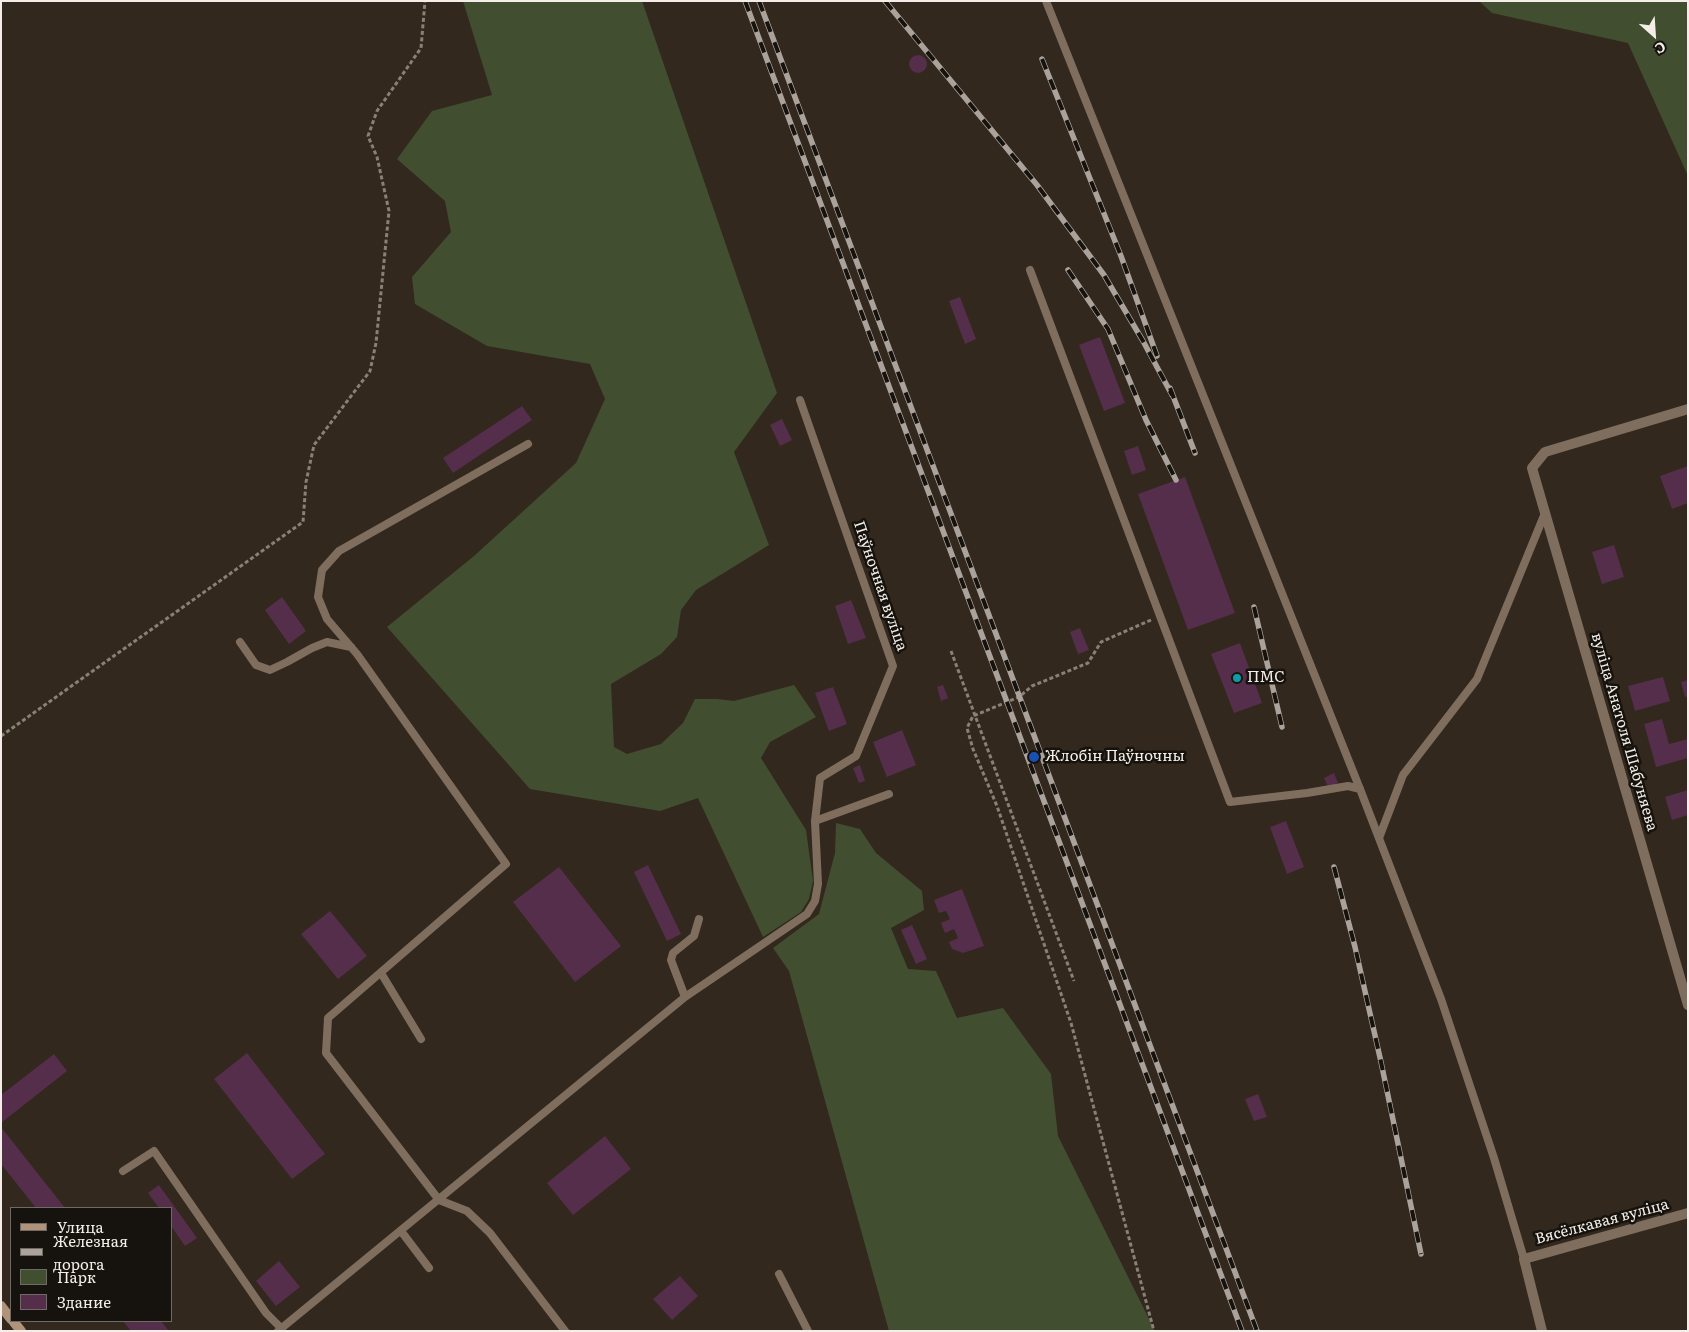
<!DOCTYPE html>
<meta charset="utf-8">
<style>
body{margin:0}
#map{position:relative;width:1689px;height:1332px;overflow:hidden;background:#32281e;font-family:Literata,serif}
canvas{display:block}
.frame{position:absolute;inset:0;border:2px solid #f5eee8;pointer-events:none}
.legend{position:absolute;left:10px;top:1207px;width:162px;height:115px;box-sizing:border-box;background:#16120d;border:1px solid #6f6a65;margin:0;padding:6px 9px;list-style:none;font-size:15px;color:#f5eee8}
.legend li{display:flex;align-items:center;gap:10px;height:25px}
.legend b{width:25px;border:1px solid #6f6a65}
.north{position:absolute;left:1629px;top:10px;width:50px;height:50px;-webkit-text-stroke:4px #16120d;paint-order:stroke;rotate:154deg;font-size:14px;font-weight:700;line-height:20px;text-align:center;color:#f5eee8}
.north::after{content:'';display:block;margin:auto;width:18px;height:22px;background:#f5eee8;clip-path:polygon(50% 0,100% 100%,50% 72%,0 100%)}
</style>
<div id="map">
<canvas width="1689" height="1332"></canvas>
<div class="frame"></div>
<ul class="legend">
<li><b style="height:6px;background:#af947b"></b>Улица</li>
<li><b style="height:6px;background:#aba39b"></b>Железная дорога</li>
<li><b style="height:14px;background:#414f30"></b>Парк</li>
<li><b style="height:14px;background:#542e4b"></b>Здание</li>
</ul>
<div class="north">С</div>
</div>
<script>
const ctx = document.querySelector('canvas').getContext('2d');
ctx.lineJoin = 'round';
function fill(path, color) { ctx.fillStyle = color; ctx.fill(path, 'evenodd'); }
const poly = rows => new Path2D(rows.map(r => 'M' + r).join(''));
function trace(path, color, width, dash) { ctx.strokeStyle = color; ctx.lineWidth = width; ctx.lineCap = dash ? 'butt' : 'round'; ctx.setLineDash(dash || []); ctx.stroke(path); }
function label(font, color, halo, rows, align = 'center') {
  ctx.font = font + ' Literata,serif'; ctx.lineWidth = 5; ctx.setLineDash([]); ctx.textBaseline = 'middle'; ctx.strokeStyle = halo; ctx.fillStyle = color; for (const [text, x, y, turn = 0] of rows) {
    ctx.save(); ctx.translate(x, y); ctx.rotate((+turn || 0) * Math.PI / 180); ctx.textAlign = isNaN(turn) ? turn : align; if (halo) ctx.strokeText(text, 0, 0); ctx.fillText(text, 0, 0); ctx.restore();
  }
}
fill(poly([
 [463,1,642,1,777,393,734,452,769,545,696,590,681,610,677,637,661,654,611,684,614,747,627,754,661,744,683,723,695,699,717,699,734,701,794,685,816,717,770,742,761,758,806,830,813,881,809,899,801,912,763,937,698,798,660,811,530,789,387,627,474,556,576,463,605,399,590,364,487,346,415,304,412,277,451,232,445,201,397,159,432,111,492,95],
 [1479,1,1688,1,1688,176,1628,43,1492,13],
 [836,823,860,829,876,853,922,891,924,910,891,928,908,969,936,971,957,1018,1003,1008,1051,1074,1058,1136,1155,1331,889,1331,789,971,773,948,819,914,835,853]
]), '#414f30');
fill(poly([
 '909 64a9 9 0 1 1 18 0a9 9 0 1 1-18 0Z',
 [960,297,976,339,965,344,949,301],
 [1100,337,1125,403,1104,411,1079,345],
 [522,406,532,420,453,473,443,458],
 [782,419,792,440,780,446,770,425],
 [1138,446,1146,470,1132,475,1124,451],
 [1688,466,1688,503,1672,509,1660,476],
 [1185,477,1235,613,1188,630,1138,494],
 [1614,545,1624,577,1602,584,1592,552],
 [282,597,306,631,289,644,265,610],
 [851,600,866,638,848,644,835,606],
 [1080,628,1089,650,1078,654,1070,632],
 [1240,643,1262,703,1234,713,1211,654],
 [1663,677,1670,701,1635,711,1628,686],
 [1688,680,1688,696,1685,697,1681,682],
 [943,685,948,698,941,701,937,687],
 [833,687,847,724,829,731,815,693],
 [1662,719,1669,744,1688,739,1688,758,1656,767,1644,724],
 [902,730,916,765,887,777,873,742],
 [860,765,865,781,859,783,853,768],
 [1334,773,1338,783,1328,787,1324,778],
 [1688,790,1688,815,1672,820,1665,797],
 [1286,821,1304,867,1287,874,1270,827],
 [648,865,681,934,667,941,634,872],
 [559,867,621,946,575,982,513,902],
 [962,889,984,946,963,953,952,949,949,942,958,938,954,929,945,933,941,923,950,919,946,911,939,913,934,900],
 [330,911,367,956,338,979,301,934],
 [912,925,927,959,916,964,901,930],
 [247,1053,325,1154,292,1179,214,1079],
 [54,1054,67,1071,1,1123,1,1095],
 [1258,1094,1267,1117,1254,1121,1245,1099],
 [1,1127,65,1208,36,1208,1,1164],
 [605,1136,631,1169,573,1215,547,1183],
 [159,1185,197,1238,185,1246,171,1226,171,1208,159,1208,148,1193],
 [279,1261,300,1287,276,1306,256,1281],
 [680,1276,698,1296,672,1320,653,1299],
 [123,1321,161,1321,169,1331,131,1331]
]), '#542e4b');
trace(poly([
 [1151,620,1101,642,1088,663,1032,686,1019,697,973,716,967,728,973,749,997,806,1071,1023,1154,1331],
 [951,651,1074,981],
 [1,736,303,522,306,482,314,445,370,371,376,343,389,211,377,157,368,136,377,111,421,48,425,1]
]), '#898078', 3, [4, 2.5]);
trace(poly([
 [1046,1,1360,789,1441,999,1494,1158,1524,1259],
 [1030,270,1230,802,1307,793,1348,786,1360,789],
 [528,444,339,551,322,570,318,597,327,619,357,654,506,864,328,1018,326,1053,439,1200,467,1211,490,1233,565,1331],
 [240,642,256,665,270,670,287,662,312,648,327,642,351,647],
 [815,821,889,794],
 [1379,838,1403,775,1477,679,1545,513],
 [381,973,421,1039],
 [685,997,671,960,673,953,694,936,699,919],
 [123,1171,154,1151,266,1313,281,1328],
 [401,1231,429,1268],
 [779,1274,808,1331],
 [278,1331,685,997,807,914,815,901,818,884,815,821,820,778,856,756,893,666,800,400]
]), '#7f6e5e', 8);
trace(poly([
 [1688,409,1545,452,1532,468,1688,1005],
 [1542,1331,1524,1259,1688,1213]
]), '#7f6e5e', 10);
trace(poly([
 [1,1306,11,1319],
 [13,1321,21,1331]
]), '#af947b', 10);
const rail = poly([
 [745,1,1242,1331],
 [759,1,1257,1331],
 [885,1,1037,185,1104,275,1143,341,1172,395],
 [1042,59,1121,256,1157,356],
 [1068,270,1108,329,1146,420,1176,480],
 [1170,388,1195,453],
 [1254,607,1282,727],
 [1334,867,1355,947,1381,1062,1421,1254]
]);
trace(rail, '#aba39b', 5.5);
trace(rail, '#16120d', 4, [11]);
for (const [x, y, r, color] of [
 [1237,678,5,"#0f9aa8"],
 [1034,757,6,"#1a4fb4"]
]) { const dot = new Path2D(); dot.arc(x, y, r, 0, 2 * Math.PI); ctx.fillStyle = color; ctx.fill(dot); trace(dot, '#16120d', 2); }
label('15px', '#f5eee8', '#16120d', [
 ["Паўночная вуліца",880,586,71],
 ["вуліца Анатоля Шабуняева",1624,732,74],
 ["Вясёлкавая вуліца",1602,1222,-15]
]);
label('15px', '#f5eee8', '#16120d', [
 ["ПМС",1247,678],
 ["Жлобін Паўночны",1045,757]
], 'left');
</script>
